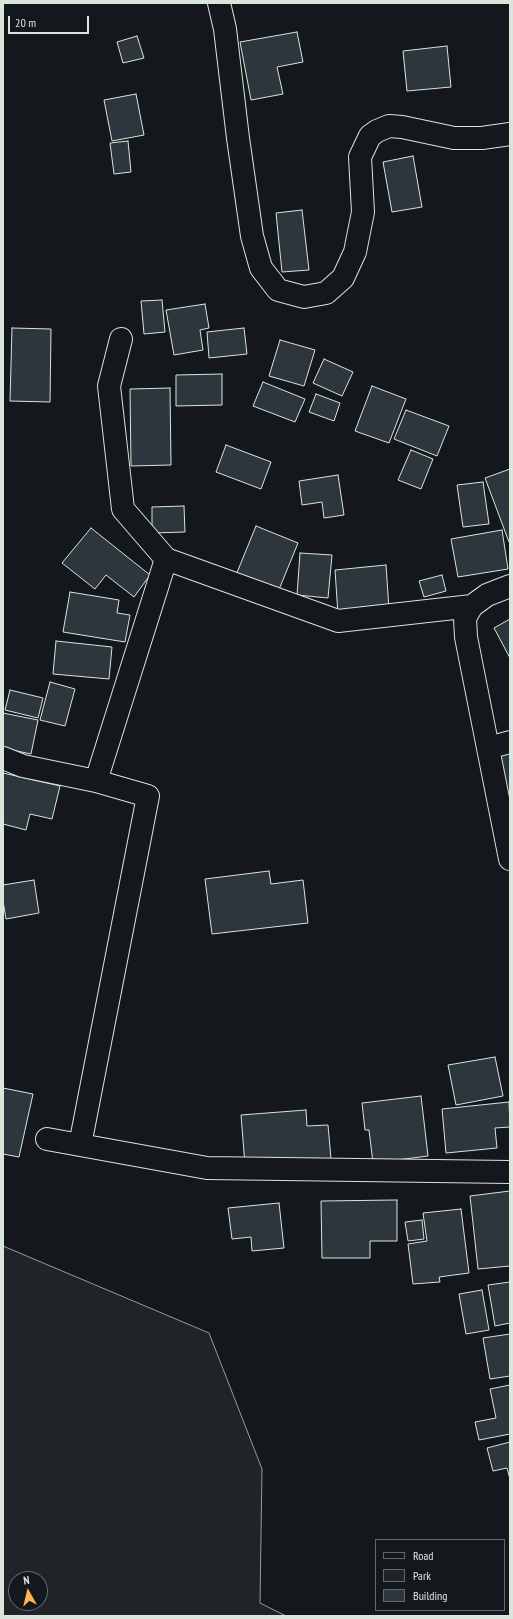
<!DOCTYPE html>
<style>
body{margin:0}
#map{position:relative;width:513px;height:1619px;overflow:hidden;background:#14181c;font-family:"PT Sans Narrow",sans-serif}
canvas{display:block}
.frame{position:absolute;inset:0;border:4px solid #d8e6dc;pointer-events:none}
.legend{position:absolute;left:375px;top:1539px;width:130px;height:72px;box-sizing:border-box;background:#14181c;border:1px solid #626a69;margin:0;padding:5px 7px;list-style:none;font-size:12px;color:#d8e6dc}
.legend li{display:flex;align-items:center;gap:8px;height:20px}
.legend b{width:20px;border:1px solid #626a69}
.north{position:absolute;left:8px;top:1571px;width:40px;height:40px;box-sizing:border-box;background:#14181c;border:1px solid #626a69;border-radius:50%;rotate:352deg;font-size:11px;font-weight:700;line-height:16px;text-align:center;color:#d8e6dc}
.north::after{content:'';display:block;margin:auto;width:14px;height:18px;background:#ffb74d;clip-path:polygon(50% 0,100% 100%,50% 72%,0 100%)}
.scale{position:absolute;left:8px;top:16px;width:81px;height:18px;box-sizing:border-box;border:2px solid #d8e6dc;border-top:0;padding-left:5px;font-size:12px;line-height:14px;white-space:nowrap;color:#d8e6dc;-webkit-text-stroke:3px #14181c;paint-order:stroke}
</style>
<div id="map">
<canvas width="513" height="1619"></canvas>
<div class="frame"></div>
<ul class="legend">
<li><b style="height:5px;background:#14181c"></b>Road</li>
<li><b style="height:11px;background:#202428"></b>Park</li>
<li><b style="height:11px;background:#2c363c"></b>Building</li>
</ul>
<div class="north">N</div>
<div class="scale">20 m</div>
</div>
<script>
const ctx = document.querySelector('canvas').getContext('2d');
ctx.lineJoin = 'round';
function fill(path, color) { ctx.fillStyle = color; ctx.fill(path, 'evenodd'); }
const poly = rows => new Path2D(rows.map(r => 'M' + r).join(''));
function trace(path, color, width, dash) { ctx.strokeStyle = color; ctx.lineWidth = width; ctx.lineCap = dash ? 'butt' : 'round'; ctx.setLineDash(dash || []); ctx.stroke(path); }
const green = poly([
 [3,1246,209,1333,262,1469,260,1603,286,1616,3,1616,3,1246],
 [16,1579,40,1579,40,1603,16,1603,16,1579]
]);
fill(green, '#202428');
trace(green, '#939e99', 1);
const building = poly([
 [297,32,303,62,277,67,283,94,251,100,240,42,297,32],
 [137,36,144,58,123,63,117,42,137,36],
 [447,46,451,87,407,91,403,51,447,46],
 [136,94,144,135,112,141,104,100,136,94],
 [128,141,131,172,114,174,110,143,128,141],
 [413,156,422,207,392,212,383,162,413,156],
 [302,210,309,270,282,272,276,213,302,210],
 [162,300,165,332,144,334,141,301,162,300],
 [205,304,209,328,200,330,203,350,174,355,166,310,205,304],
 [12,328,51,329,50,402,10,401,12,328],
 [244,328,247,354,209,358,207,332,244,328],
 [280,340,315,350,304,386,269,376,280,340],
 [324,359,353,372,342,396,313,383,324,359],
 [222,374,222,405,176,406,176,375,222,374],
 [263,382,305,399,295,422,253,406,263,382],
 [372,386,406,399,389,443,355,431,372,386],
 [170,388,171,465,131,466,130,389,170,388],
 [316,394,340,403,334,421,309,412,316,394],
 [406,410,449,426,437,456,394,439,406,410],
 [226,445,271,462,261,489,216,472,226,445],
 [411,450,433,459,421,489,398,480,411,450],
 [510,469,510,542,509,542,485,478,510,469],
 [338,475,344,515,324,518,322,502,302,505,299,481,338,475],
 [483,482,489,524,463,527,457,485,483,482],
 [184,506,185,532,152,533,152,507,184,506],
 [256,526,298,543,278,592,236,575,256,526],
 [91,528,150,575,134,597,106,575,95,589,62,563,91,528],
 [502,530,508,569,458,577,451,539,502,530],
 [300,553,332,555,328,598,297,595,300,553],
 [386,565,389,609,338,614,335,570,386,565],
 [442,575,446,591,424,597,419,581,442,575],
 [70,592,119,600,117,613,130,615,125,642,63,632,70,592],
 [510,619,510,658,494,628,510,619],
 [56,641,112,647,109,679,53,674,56,641],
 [50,682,75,689,65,726,40,720,50,682],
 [10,690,43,698,38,718,5,710,10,690],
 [3,713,38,720,31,754,3,748,3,713],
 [510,751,510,797,506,798,495,755,510,751],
 [3,773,60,786,52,819,30,814,26,830,3,824,3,773],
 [269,871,271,884,303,880,308,923,212,934,205,879,269,871],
 [34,880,39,913,6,919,3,901,3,885,34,880],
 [495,1057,503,1096,456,1105,448,1065,495,1057],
 [3,1088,33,1094,19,1157,3,1154,3,1088],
 [421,1096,428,1156,373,1163,369,1130,365,1130,362,1103,421,1096],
 [509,1102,510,1127,495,1128,497,1148,446,1153,442,1109,509,1102],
 [306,1110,307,1126,328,1125,331,1159,245,1165,241,1115,306,1110],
 [510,1191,510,1266,478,1269,470,1196,510,1191],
 [397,1200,397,1241,370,1241,370,1258,322,1258,321,1201,397,1200],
 [279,1203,284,1248,252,1251,251,1237,232,1239,228,1208,279,1203],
 [461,1209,469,1273,439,1277,440,1282,413,1284,408,1244,427,1241,423,1213,461,1209],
 [422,1220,424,1239,408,1241,405,1222,422,1220],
 [510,1282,510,1323,495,1326,488,1285,510,1282],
 [482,1290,489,1330,466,1334,459,1294,482,1290],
 [510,1334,510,1376,490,1379,483,1338,510,1334],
 [510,1385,510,1434,479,1440,475,1422,496,1418,490,1389,510,1385],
 [510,1442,510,1479,507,1468,493,1471,487,1448,510,1442]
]);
fill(building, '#2c363c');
trace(building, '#d8e6dc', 1);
const minor = poly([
 [219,3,225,29,238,138,252,236,261,268,278,290,304,297,326,293,343,278,355,252,363,212,360,157,370,136,377,131,389,126,402,127,454,138,482,138,510,134],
 [121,339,109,386,123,509,166,559],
 [510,586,487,595,472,606,465,618,466,637,510,859],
 [488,748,510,742],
 [3,758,23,766,96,781,148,796,80,1145],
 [96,781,166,559,338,621,472,606],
 [47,1139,207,1168,510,1172]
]);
trace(minor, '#d8e6dc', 24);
trace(minor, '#14181c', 22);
</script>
